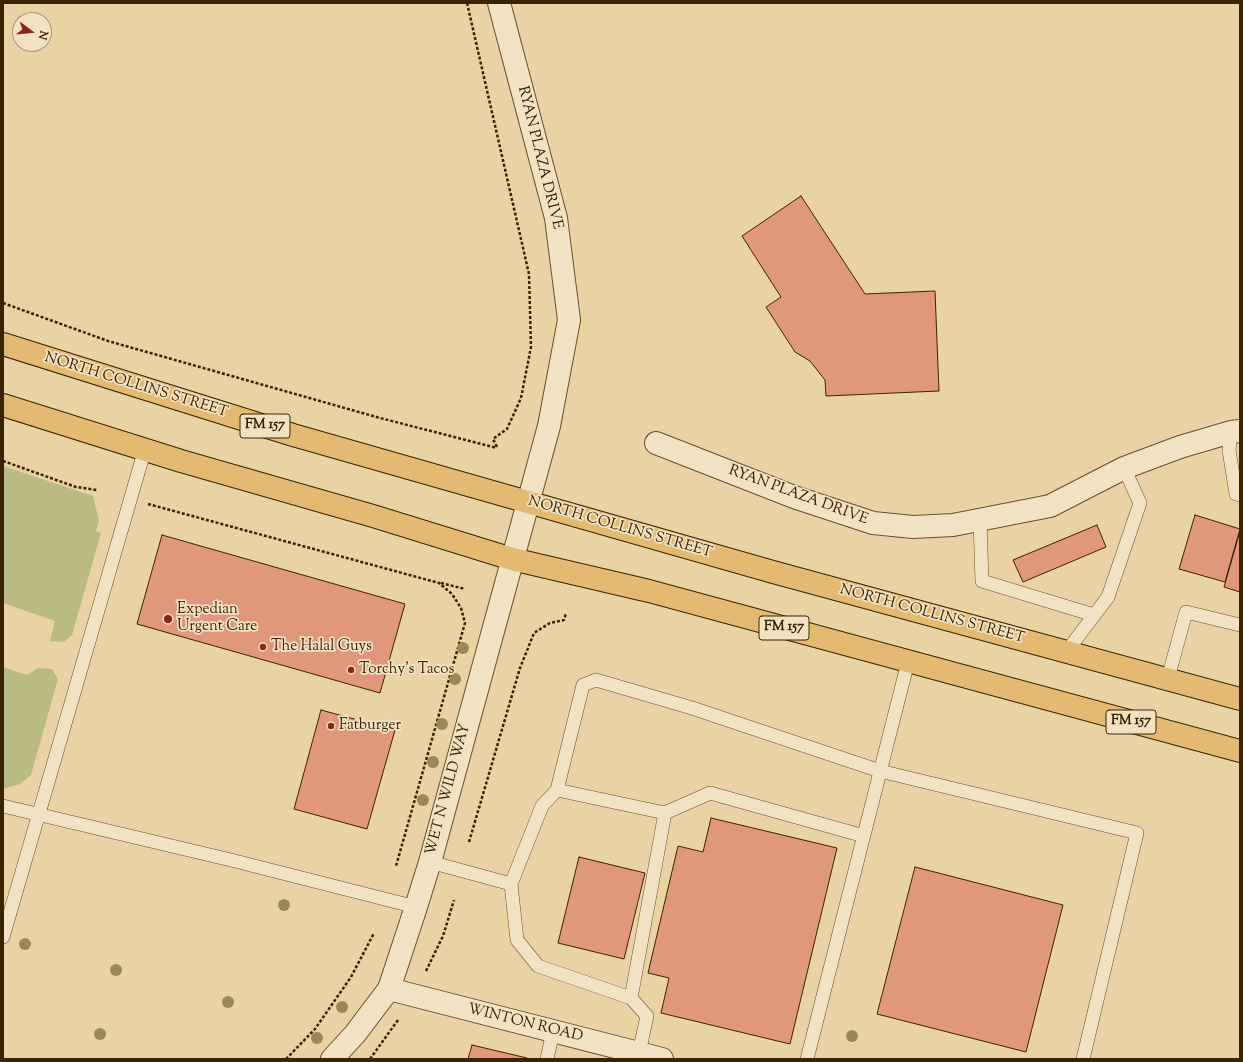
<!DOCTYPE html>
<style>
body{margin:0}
#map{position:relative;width:1243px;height:1062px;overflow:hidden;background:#e9d2a3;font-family:"Sorts Mill Goudy",serif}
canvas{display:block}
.frame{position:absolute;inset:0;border:4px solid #3a2400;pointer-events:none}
.north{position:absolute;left:12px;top:12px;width:40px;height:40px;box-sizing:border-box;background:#f1e2c3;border:1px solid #a89675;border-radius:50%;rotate:106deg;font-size:11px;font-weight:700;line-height:16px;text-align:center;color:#3a2400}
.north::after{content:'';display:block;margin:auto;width:14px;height:18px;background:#8f2418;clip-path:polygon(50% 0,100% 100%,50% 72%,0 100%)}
</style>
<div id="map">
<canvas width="1243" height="1062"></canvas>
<div class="frame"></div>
<div class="north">N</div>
</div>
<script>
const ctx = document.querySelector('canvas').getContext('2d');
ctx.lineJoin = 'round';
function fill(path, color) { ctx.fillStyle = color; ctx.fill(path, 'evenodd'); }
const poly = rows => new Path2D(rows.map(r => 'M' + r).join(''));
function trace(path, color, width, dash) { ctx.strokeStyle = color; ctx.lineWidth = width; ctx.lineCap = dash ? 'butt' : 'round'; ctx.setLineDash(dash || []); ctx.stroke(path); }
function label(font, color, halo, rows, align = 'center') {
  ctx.font = font + ' "Sorts Mill Goudy",serif'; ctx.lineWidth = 3.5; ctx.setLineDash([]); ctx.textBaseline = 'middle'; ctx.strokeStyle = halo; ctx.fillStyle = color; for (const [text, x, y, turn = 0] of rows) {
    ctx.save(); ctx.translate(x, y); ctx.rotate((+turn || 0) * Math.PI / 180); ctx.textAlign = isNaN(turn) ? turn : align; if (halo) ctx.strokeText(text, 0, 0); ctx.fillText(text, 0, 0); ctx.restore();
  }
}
fill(poly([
 [3,466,93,496,99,521,96,531,101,533,72,635,64,642,50,641,55,621,3,603],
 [3,667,27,675,38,668,52,669,58,679,31,775,20,784,3,789]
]), '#babb83');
const building = poly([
 [801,196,865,294,935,291,939,391,826,396,825,380,810,361,795,352,766,307,781,297,742,236,801,196],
 [1195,515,1240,529,1225,582,1179,569,1195,515],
 [1097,525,1106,547,1023,582,1013,560,1097,525],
 [1240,531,1240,592,1224,587,1240,531],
 [162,535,405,604,380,693,137,624,162,535],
 [321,710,395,730,367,829,294,809,321,710],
 [711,818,837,848,790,1044,661,1013,669,978,648,973,678,846,703,852,711,818],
 [579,857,645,873,624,959,558,943,579,857],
 [915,867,1063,905,1026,1052,877,1014,915,867],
 [472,1045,527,1058,527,1059,468,1059,472,1045]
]);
fill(building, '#e0977b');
trace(building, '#3a2400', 1);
const service = poly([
 [1231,432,1229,450,1236,494,1240,495],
 [980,520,982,581,1094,615],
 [1067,651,1108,597,1140,503,1124,468],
 [1168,678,1186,612,1240,625],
 [557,790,583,685,596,680,692,708,880,771,1137,833,1083,1059],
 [3,806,231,860,416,907],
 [430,862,511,884,517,940,538,966,631,998,647,1016,639,1053],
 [511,884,542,806,557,790,665,813,710,793,864,836],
 [3,937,145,449],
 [631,998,665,813],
 [547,1059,553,1031],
 [807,1059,908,662]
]);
const minor = poly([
 [656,443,794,497,873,523,913,527,953,525,1050,506,1124,468,1180,447,1231,432,1240,431],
 [389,989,662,1059]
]);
const tertiary = poly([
 [332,1059,355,1034,389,989,416,907,430,862,549,426,569,320,556,218,499,3]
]);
const primary = poly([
 [3,344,293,435,773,572,1240,699],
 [3,405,181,461,373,516,512,559,649,591,1240,751]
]);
trace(service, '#665029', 14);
trace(minor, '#665029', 24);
trace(tertiary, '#665029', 24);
trace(primary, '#3a2400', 24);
trace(poly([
 [467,3,529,274,531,347,521,398,507,429,493,439,497,447],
 [3,303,108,341,380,418,497,448],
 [3,461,76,487,97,490],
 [148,504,439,583,452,594,461,608,465,623,396,866],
 [441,583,465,589],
 [469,842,520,668,534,633,550,623,564,620,566,613],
 [426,971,443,936,454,900],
 [286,1059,315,1029,351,977,374,933],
 [370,1059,398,1020]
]), '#3a2400', 2.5, [3, 2]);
trace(service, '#f1e2c3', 13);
trace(minor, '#f1e2c3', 22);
trace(tertiary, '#f1e2c3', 22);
trace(primary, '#e4b972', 22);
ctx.fillStyle = '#9a875c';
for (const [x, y] of [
 [463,648],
 [455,679],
 [442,724],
 [433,762],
 [423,800],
 [284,905],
 [25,944],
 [116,970],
 [228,1002],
 [342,1007],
 [100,1034],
 [852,1036],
 [317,1038]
]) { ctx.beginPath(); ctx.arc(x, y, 6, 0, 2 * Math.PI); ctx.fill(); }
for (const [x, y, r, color] of [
 [168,619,5,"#8f2418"],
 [263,647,4,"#8f2418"],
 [351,670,4,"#8f2418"],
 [331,726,4,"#8f2418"]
]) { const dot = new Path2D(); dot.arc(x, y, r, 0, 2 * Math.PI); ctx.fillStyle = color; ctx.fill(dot); trace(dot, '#f1e2c3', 1.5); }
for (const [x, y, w] of [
 [265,426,50],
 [784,628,50],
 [1131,722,50]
]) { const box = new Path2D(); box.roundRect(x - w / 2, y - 12, w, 24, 3); ctx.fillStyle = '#f1e2c3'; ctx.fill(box); trace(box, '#3a2400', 1); }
label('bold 14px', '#3a2400', null, [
 ["FM 157",265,426],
 ["FM 157",784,628],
 ["FM 157",1131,722]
]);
label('15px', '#3a2400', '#f1e2c3', [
 ["RYAN PLAZA DRIVE",539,158,76],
 ["NORTH COLLINS STREET",136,386,17],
 ["RYAN PLAZA DRIVE",798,496,20],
 ["NORTH COLLINS STREET",620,528,16],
 ["NORTH COLLINS STREET",932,615,15],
 ["WET N WILD WAY",449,790,-75],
 ["WINTON ROAD",525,1024,14]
]);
label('15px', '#3a2400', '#f1e2c3', [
 ["Expedian",177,610],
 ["Urgent Care",177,627],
 ["The Halal Guys",271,647],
 ["Torchy's Tacos",359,670],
 ["Fatburger",339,726]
], 'left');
</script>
